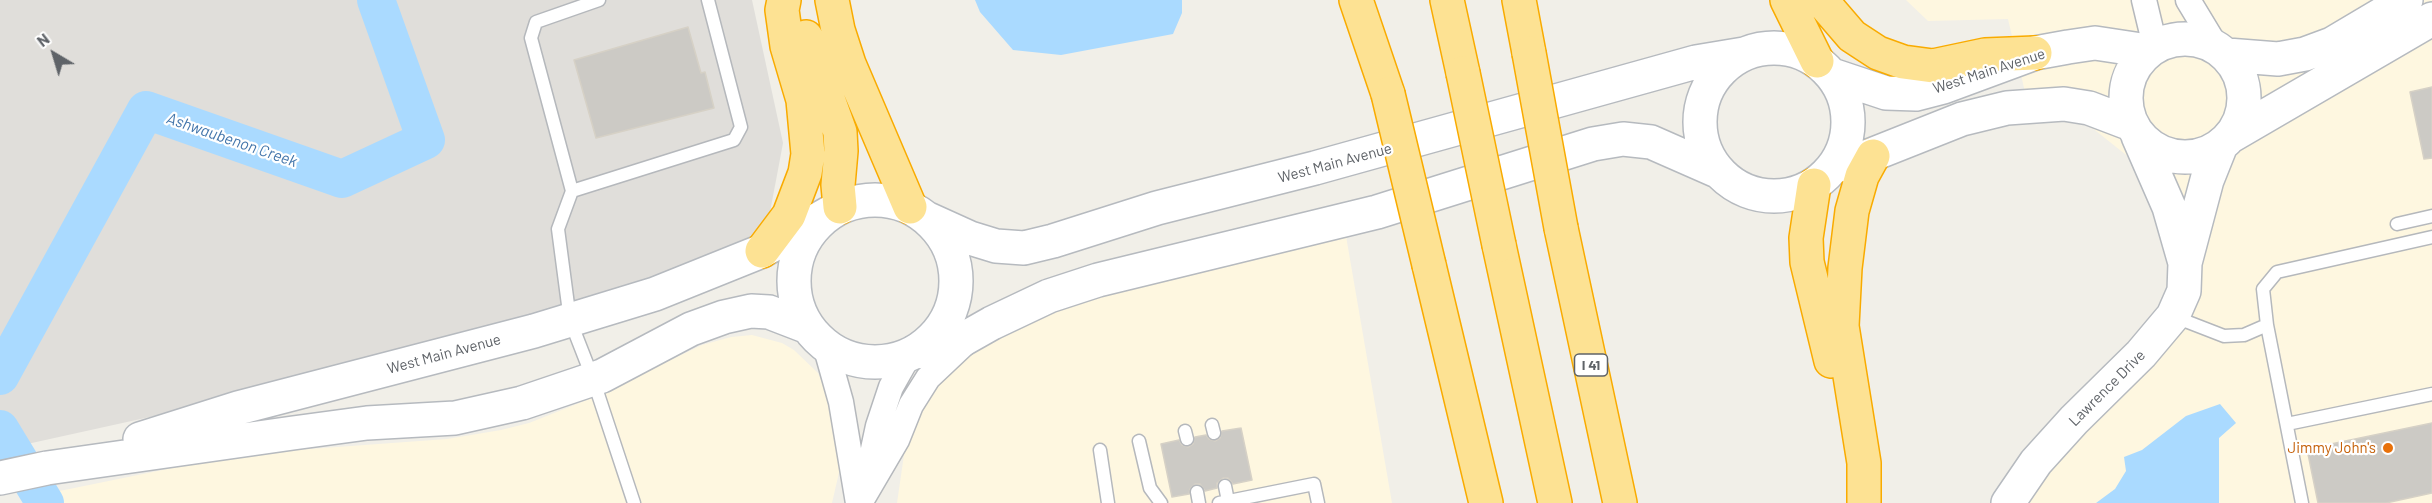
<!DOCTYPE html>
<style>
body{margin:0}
#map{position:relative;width:2432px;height:503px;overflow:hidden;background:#f1efe8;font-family:Barlow,sans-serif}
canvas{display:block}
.north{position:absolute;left:24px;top:24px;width:60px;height:60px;-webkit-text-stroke:4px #fff;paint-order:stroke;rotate:322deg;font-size:16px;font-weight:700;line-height:24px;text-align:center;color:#5f6368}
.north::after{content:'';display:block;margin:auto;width:21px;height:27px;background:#5f6368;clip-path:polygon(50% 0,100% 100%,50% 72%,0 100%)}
</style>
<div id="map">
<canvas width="2432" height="503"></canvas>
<div class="north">N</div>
</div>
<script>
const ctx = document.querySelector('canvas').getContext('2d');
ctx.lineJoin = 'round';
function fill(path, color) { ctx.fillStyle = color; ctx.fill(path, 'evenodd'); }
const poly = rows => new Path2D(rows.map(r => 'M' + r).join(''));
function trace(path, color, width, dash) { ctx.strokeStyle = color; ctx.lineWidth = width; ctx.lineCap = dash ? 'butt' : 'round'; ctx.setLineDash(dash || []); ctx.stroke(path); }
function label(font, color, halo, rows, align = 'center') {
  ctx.font = font + ' Barlow,sans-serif'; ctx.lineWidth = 4.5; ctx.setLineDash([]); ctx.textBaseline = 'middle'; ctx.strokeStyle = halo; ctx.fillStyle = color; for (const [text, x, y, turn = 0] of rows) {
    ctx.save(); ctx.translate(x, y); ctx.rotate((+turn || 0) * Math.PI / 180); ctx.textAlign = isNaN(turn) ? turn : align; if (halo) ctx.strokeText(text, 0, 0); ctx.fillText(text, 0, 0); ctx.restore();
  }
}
fill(poly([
 [1906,0,2432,0,2432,503,2008,503,2141,354,2185,263,2135,162,2091,127,2028,105,2008,19,1928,21],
 [1346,236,1392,503,897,503,905,448,914,424,932,388,961,362,984,346,1029,322,1078,304,1150,282],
 [752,335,782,343,794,350,818,373,835,415,841,464,832,503,38,503,35,496,241,454,447,439,501,430,529,423,587,400,702,345,731,337]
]), '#fef7e0');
fill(poly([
 [0,0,752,0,783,143,767,228,746,241,630,286,487,331,195,407,0,450]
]), '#e0deda');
fill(poly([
 [975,0,1182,0,1182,13,1173,34,1061,55,1013,50,980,12],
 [2220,404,2236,423,2219,438,2219,503,2096,503,2115,489,2126,471,2124,457,2142,450,2186,416]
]), '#aadaff');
trace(poly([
 [0,376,146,110,342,179,426,140,376,0],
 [0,429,45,503]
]), '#aadaff', 38);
const building = poly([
 [688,27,701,73,705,72,714,108,596,138,574,60,688,27],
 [2432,87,2432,158,2424,159,2410,92,2432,87],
 [2432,423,2432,493,2386,503,2318,503,2307,449,2432,423],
 [1241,428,1252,480,1233,484,1228,478,1223,478,1217,483,1217,488,1205,491,1200,484,1195,484,1190,489,1189,494,1172,497,1161,444,1179,440,1182,445,1188,447,1193,444,1195,437,1206,435,1209,439,1215,441,1220,438,1222,431,1241,428]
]);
fill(building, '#cccac5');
trace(building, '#d6d1c6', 1.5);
const lane = poly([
 [599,0,536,22,531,38,572,191,558,229,570,320,593,379,634,503],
 [572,191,734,140,741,127,708,0],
 [2397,224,2432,216],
 [2175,317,2224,336,2244,335,2267,325],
 [2287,424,2432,394],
 [1212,425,1214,433],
 [1185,431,1187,439],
 [1139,441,1150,488,1161,503],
 [1100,450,1108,503],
 [1225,486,1228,501],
 [1197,492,1199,503],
 [1219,503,1314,484,1318,503],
 [2302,503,2267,325,2263,289,2277,272,2432,237]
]);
const street = poly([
 [2144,0,2155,46],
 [2188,0,2217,48],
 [825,345,841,402,858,503],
 [867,477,878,426,891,387,909,355],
 [863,498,897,440,911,405,928,378,964,344]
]);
const secondary = poly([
 '2126 98a59 59 0 1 1 118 0a59 59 0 1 1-118 0Z',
 '1700 122a74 74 0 1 1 148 0a74 74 0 1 1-148 0Z',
 [2227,55,2278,59,2305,54,2332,44,2406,0],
 [1832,75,1886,93,1916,94,1943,87,2035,53,2068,47,2095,43,2148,51],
 [2138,136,2169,207,2185,263],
 [2231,136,2432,19],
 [1846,165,1962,119,2007,108,2064,104,2089,108,2131,124],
 '794 281a81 81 0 1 1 162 0a81 81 0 1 1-162 0Z',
 [928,219,970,238,996,246,1024,248,1053,241,1157,208,1315,168,1696,62,1744,54],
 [914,352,946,349,992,323,1049,296,1098,280,1377,212,1593,144,1623,139,1651,142,1717,171],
 [140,439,238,408,534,331,655,294,762,251,831,212],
 [0,478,47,468,293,433,367,423,455,418,522,403,602,376,691,329,724,317,751,311,769,312,808,327],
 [2008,503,2036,462,2074,420,2141,354,2173,316,2184,291,2185,263,2207,180,2221,145]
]);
const highway = poly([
 [832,0,838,30,849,64,910,207],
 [1356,0,1388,94],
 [1447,0,1463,73],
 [1519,0,1529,53],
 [1787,0,1817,61],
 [1821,0,1852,36,1878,53,1903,62,1933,66,1985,55,2035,53],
 [806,37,840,132,841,151,838,185,840,207],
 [1814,185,1806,238,1807,262,1831,361],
 [1561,228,1620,503],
 [1499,245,1555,503],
 [762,251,789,215,805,173,808,154,803,100,787,46,782,10,784,0],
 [1429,265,1486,503],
 [1864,503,1864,463,1842,326,1845,268,1852,211,1862,176,1873,156]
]);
trace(lane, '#b5b8bc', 15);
trace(street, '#b5b8bc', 27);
trace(secondary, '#b6babf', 36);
trace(highway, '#f9ab00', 36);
trace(lane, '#fff', 12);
trace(street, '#fff', 24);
trace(secondary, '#fff', 33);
trace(highway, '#fde293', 33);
const highwayBridge = poly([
 [1529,53,1561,228],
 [1463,73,1499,245],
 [1388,94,1429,265]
]);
trace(highwayBridge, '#f9ab00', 36, []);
trace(highwayBridge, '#fde293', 33);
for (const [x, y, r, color] of [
 [2388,448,6,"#e8710a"]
]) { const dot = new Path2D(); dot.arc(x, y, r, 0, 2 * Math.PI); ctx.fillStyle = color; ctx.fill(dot); trace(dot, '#fff', 2); }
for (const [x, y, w] of [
 [1591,365,33]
]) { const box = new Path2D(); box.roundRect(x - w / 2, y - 11, w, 22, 4.5); ctx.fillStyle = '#fff'; ctx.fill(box); trace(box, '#5f6368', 1.5); }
label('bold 14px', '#5f6368', null, [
 ["I 41",1591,365]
]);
label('15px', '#5f6368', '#fff', [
 ["West Main Avenue",1989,71,-18],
 ["West Main Avenue",1335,163,-15],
 ["West Main Avenue",444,354,-15],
 ["Lawrence Drive",2107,388,-45]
]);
label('15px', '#c56008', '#fff', [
 ["Jimmy John's",2376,448]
], 'right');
label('italic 16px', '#4174aa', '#fff', [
 ["Ashwaubenon Creek",232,140,19]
]);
</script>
